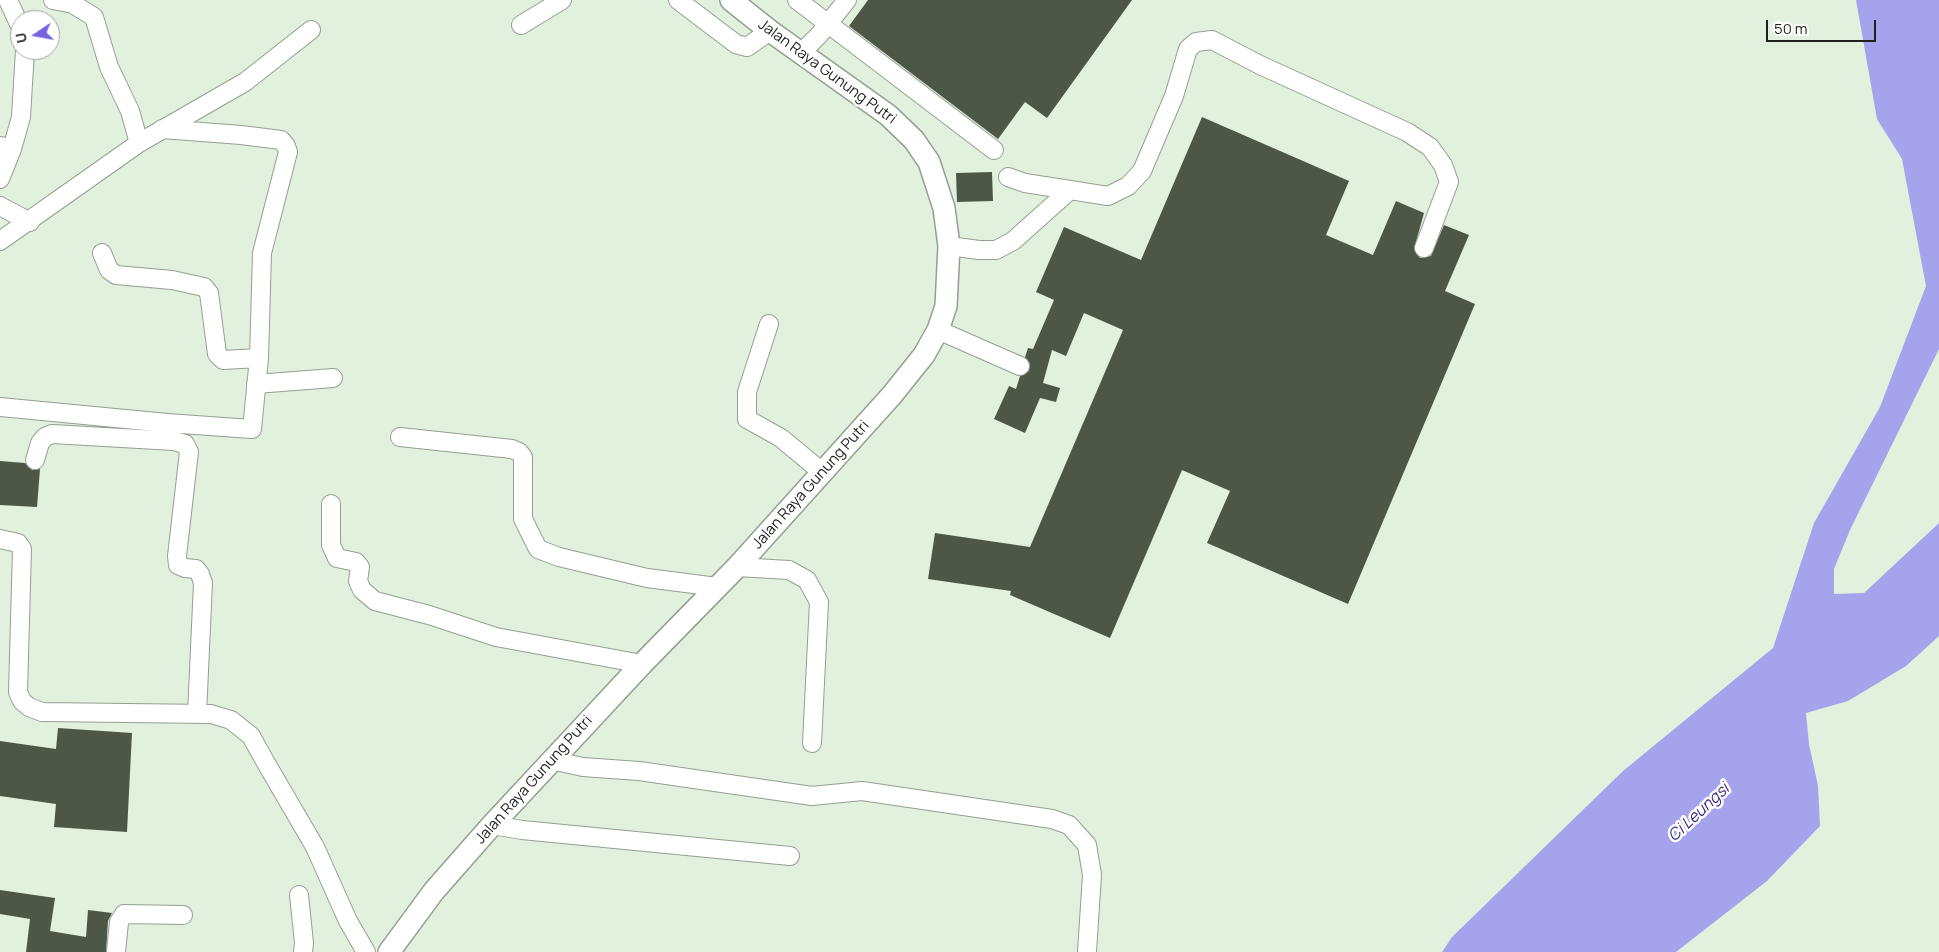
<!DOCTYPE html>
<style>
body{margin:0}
#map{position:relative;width:1939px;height:952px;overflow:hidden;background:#e2f0de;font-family:Manrope,sans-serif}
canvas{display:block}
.north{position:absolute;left:10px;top:10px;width:50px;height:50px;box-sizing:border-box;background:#fff;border:1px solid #a4a6a4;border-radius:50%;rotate:258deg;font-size:14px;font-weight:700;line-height:20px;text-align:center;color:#1c211b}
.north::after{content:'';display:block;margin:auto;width:18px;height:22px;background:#7464df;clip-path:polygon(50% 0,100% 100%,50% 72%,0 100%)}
.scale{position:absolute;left:1766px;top:20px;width:110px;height:22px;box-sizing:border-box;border:2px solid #1c211b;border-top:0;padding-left:6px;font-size:15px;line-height:18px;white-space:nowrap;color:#1c211b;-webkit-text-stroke:4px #fff;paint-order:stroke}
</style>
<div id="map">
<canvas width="1939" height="952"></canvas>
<div class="north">U</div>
<div class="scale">50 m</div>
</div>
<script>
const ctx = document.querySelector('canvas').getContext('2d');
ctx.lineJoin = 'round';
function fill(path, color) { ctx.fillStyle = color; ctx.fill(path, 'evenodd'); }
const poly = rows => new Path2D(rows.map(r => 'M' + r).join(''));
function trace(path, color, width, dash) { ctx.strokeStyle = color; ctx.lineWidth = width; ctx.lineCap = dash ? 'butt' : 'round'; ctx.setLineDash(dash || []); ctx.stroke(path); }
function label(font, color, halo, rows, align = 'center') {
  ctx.font = font + ' Manrope,sans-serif'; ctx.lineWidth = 5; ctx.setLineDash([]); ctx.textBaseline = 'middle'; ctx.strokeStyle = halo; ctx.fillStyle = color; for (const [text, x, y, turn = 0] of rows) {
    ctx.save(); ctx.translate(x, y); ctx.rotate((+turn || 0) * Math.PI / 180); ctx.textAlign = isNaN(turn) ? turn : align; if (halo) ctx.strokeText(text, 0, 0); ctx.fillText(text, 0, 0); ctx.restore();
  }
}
fill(poly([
 [1856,0,1939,0,1939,349,1850,530,1834,569,1834,594,1864,593,1939,523,1939,636,1906,666,1848,701,1806,713,1809,744,1818,786,1820,826,1767,881,1676,952,1442,952,1452,937,1623,771,1773,648,1814,523,1880,407,1926,286,1902,159,1877,119]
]), '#a6a3ed');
fill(poly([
 [868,0,1132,0,1047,118,1025,102,998,139,849,26],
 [1202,117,1349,181,1326,235,1373,255,1396,201,1424,213,1414,249,1420,258,1431,256,1444,225,1469,235,1445,291,1475,304,1348,604,1207,543,1230,491,1182,470,1110,638,1010,595,1011,591,928,579,935,533,1030,547,1123,330,1084,313,1066,356,1052,350,1043,383,1060,388,1056,402,1040,398,1025,433,994,419,1009,386,1016,389,1020,376,1029,371,1030,364,1025,357,1028,348,1033,349,1054,300,1036,292,1064,227,1141,260],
 [992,172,993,201,957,202,956,173],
 [0,461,25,463,32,470,40,469,37,507,0,505],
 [58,728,132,733,127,832,54,827,56,804,0,796,0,741,56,749],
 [0,890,55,898,50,931,86,937,88,910,112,913,108,921,106,952,26,952,30,919,0,914]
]), '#4c5748');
const minor = poly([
 [8,0,20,26],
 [53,0,73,4,94,17,109,67,130,111,139,143],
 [678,0,736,44,747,47,770,31],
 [797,0,994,150],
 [521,25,562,0],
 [802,52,819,35,847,0],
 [0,146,12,149,21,117,25,50],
 [1008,177,1025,183,1070,190],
 [0,179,12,149],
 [0,206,30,222],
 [0,241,139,143,245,82,311,30],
 [949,246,979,250,996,250,1013,241,1070,190,1108,196,1128,186,1142,171,1174,96,1188,49,1196,42,1212,40,1260,65,1407,132,1430,147,1443,165,1449,182,1424,248],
 [102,253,109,270,116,275,172,280,204,287,209,293,217,354,223,360,259,358],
 [769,324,747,392,747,419,781,438,823,473],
 [938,330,1020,366],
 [256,384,333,378],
 [0,407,167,423,252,429,259,358,262,253,288,152,286,146,281,140,241,135,162,129],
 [400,437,512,449,519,452,523,457,523,519,538,549,559,557,647,578,717,587],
 [35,460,40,443,45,437,52,434,174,441,185,444,189,452,177,556,178,565,185,568,196,569,200,574,203,583,197,714],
 [331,504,331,545,337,558,356,562,360,567,358,581,362,590,375,601,429,615,496,637,642,664],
 [0,539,18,543,22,549,18,692,22,701,29,707,42,712,211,714,231,720,251,736,266,763,315,847,348,921,366,952],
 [737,567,789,570,807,580,819,602,812,743],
 [551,760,583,767,639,771,812,796,862,791,1052,819,1069,825,1087,845,1092,875,1087,952],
 [492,825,522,830,790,856],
 [299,895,304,943,303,952],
 [116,952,119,922,124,914,183,915]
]);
const major = poly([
 [389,952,434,891,492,825,642,664,737,567,892,395,924,355,938,330,946,306,949,246,944,208,929,162,914,140,888,115,770,31,731,0]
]);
trace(minor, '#93a090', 20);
trace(major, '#93a090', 24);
trace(minor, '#fff', 18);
trace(major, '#fff', 21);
label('15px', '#1c211b', '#fff', [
 ["Jalan Raya Gunung Putri",827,72,36],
 ["Jalan Raya Gunung Putri",811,485,-48],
 ["Jalan Raya Gunung Putri",534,780,-48]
]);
label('italic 16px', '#3d2f83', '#fff', [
 ["Ci Leungsi",1699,813,-43]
]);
</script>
